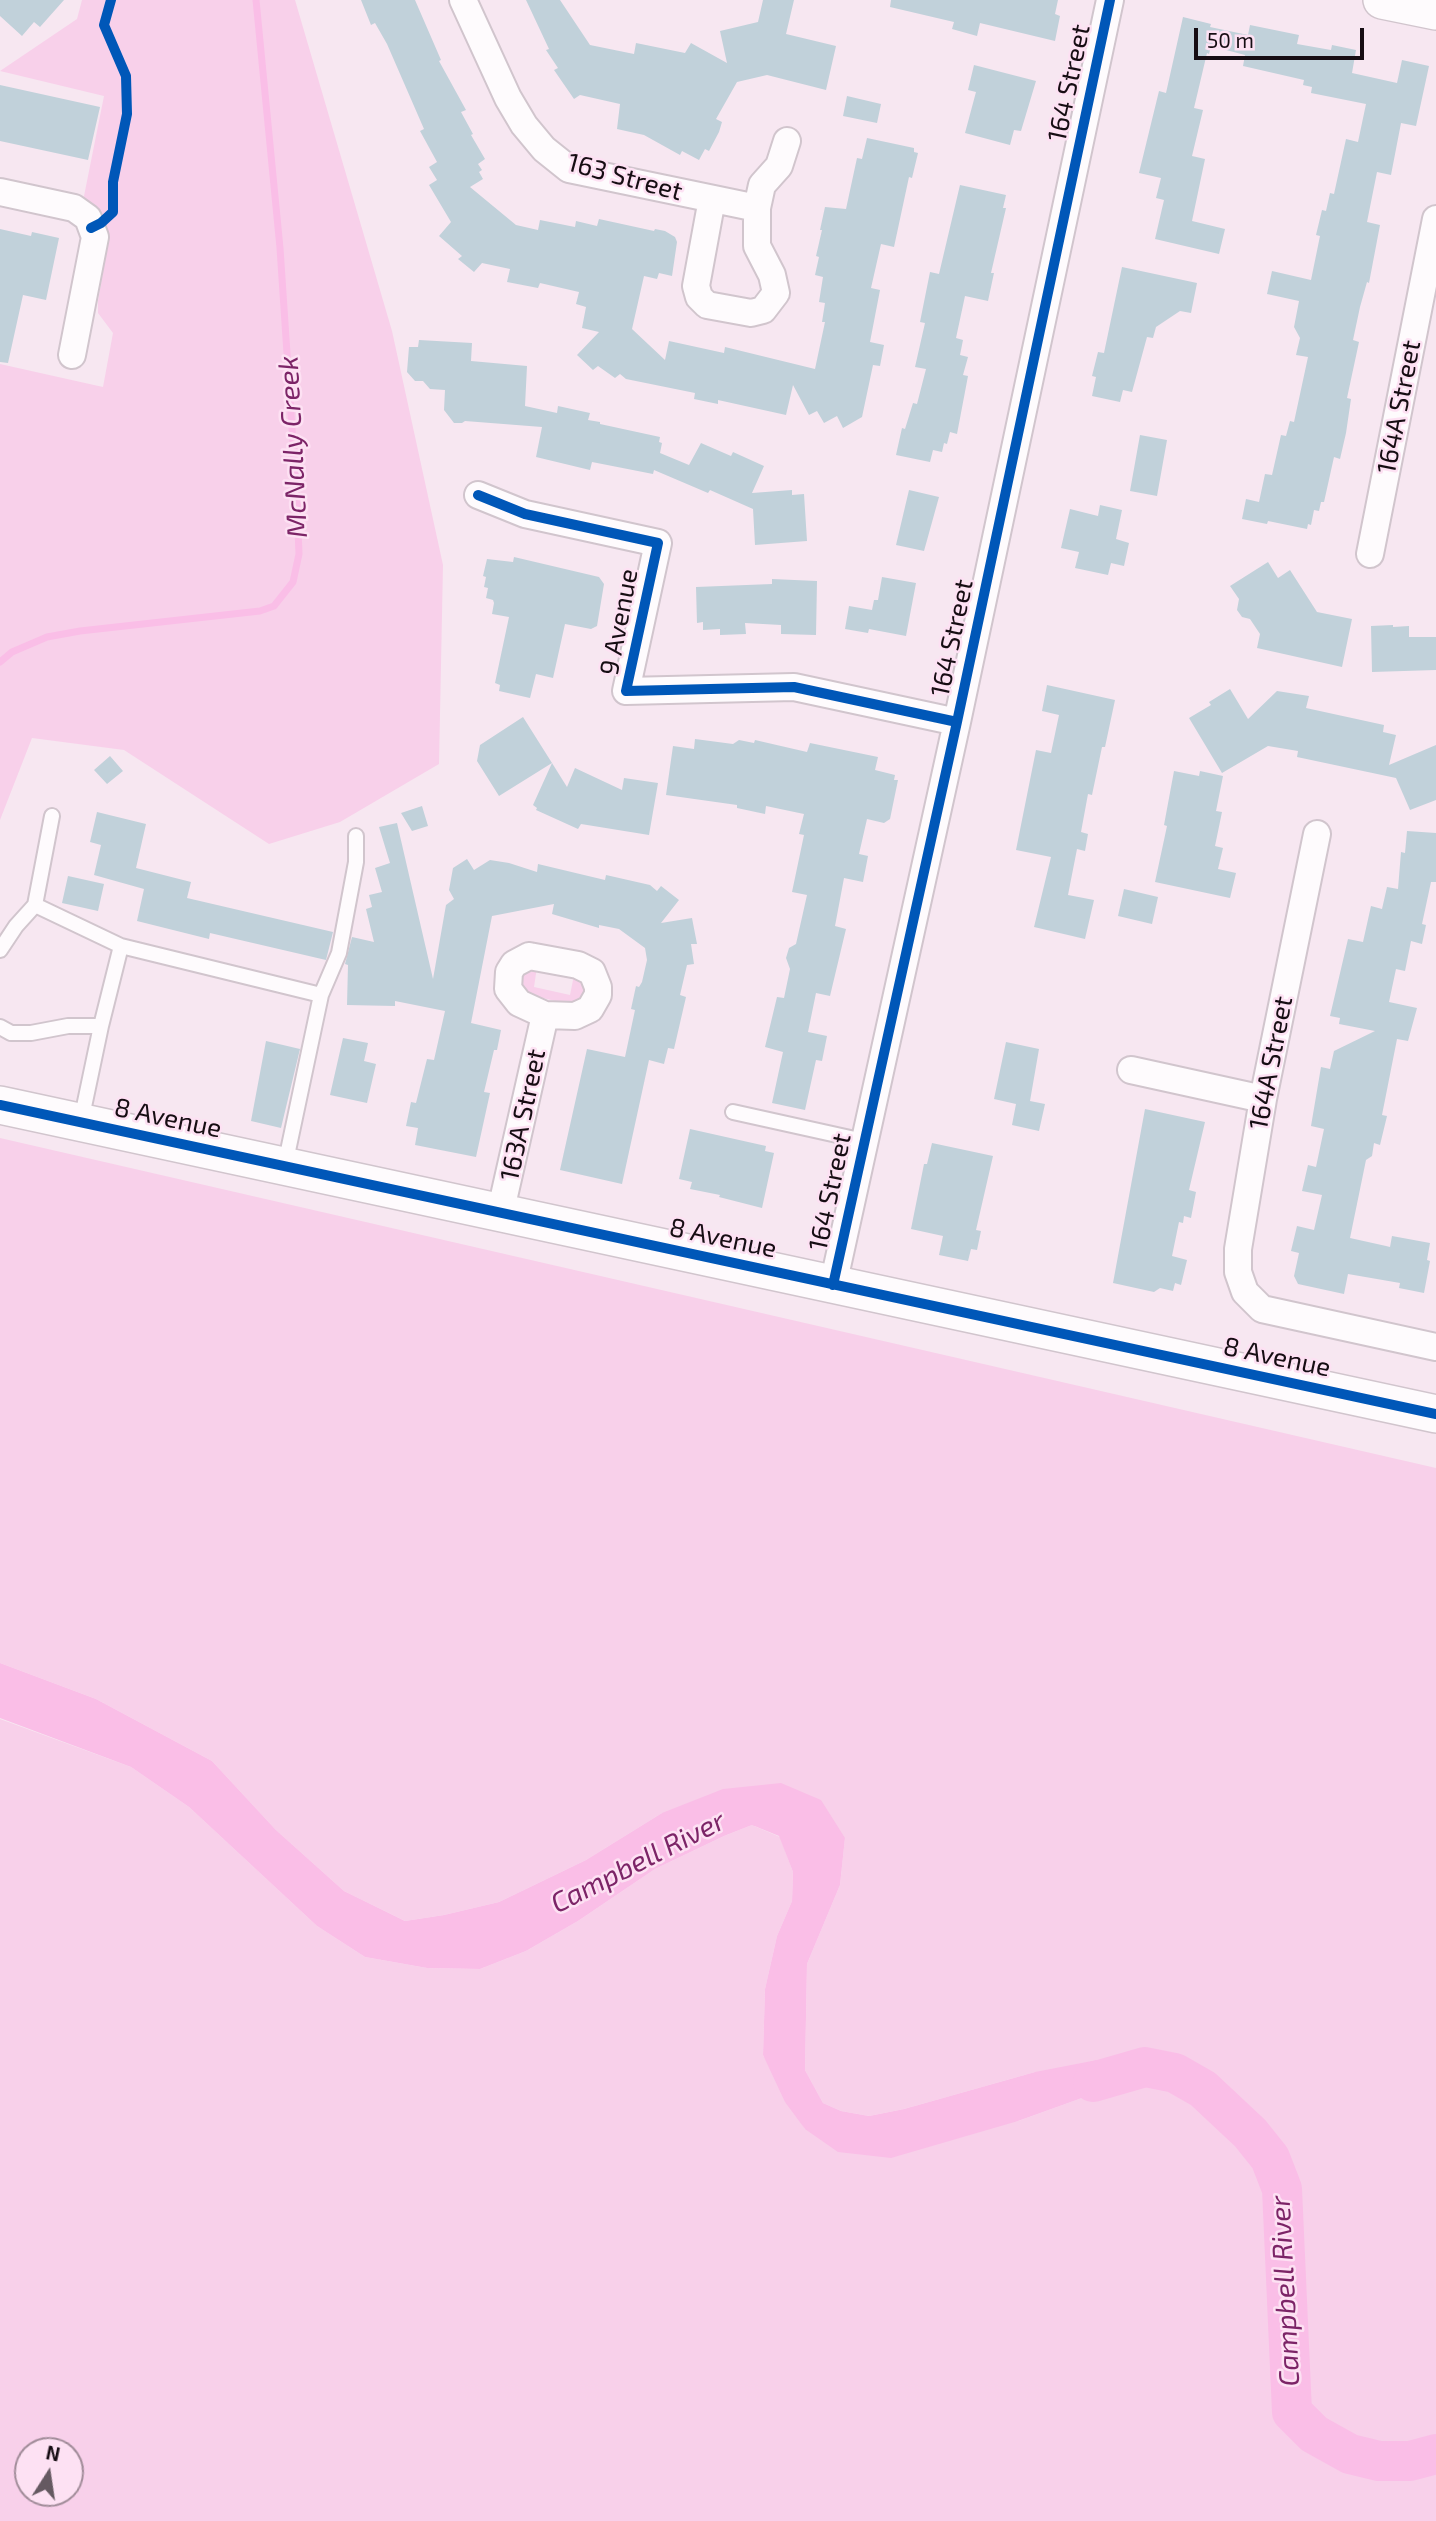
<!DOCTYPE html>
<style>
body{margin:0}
#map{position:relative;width:1436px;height:2521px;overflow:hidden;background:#f7e7f1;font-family:"Exo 2",sans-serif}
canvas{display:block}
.north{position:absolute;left:14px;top:2437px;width:70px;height:70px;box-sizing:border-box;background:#fde1f3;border:2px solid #a18c99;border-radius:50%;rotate:12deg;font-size:19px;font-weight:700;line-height:28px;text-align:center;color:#160d13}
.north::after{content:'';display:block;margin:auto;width:24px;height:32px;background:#655961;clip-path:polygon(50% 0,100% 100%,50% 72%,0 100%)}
.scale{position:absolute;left:1194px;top:28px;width:170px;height:32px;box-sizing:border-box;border:4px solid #160d13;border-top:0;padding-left:9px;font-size:21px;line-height:24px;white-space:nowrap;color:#160d13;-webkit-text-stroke:5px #fde1f3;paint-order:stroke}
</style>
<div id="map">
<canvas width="1436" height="2521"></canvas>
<div class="north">N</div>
<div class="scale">50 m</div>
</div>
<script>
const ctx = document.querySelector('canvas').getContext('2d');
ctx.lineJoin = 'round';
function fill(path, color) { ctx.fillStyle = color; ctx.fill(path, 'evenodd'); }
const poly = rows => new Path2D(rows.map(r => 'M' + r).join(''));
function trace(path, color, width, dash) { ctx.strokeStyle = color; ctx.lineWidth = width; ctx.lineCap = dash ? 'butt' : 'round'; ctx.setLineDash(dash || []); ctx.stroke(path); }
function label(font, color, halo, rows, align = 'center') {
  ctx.font = font + ' "Exo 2",sans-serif'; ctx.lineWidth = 5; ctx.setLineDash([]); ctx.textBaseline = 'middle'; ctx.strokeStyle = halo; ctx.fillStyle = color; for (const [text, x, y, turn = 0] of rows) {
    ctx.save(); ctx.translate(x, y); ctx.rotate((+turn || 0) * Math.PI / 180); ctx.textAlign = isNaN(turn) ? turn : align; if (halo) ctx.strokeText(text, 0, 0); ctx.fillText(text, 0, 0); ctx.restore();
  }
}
fill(poly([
 [82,0,295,0,392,331,443,565,439,764,340,822,269,844,124,750,32,738,0,820,0,364,103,387,113,333,98,313,98,301,109,237,102,213,83,201,104,96,0,71,77,19],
 [537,967,534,987,570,995,574,975,578,976,586,988,582,1001,568,1004,526,994,519,981,523,972],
 [0,1138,1436,1468,1436,2521,0,2521,0,1719,131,1767,189,1807,317,1926,365,1957,427,1968,480,1969,526,1951,578,1921,655,1869,724,1836,752,1825,780,1837,793,1872,792,1901,777,1936,765,1989,763,2055,805,2129,1018,2121,1082,2098,1125,2090,1035,2072,904,2109,869,2116,841,2111,823,2103,805,2070,807,1964,840,1885,845,1838,662,1813,586,1860,499,1902,444,1915,405,1921,344,1891,276,1830,212,1761,96,1699,0,1663],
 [28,2451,70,2451,70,2493,28,2493]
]), '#f8d0ea');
fill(poly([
 [0,1663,96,1699,212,1761,276,1830,344,1891,405,1921,444,1915,499,1902,586,1860,662,1813,723,1789,781,1783,821,1800,845,1838,840,1885,807,1964,805,2070,823,2103,841,2111,869,2116,904,2109,1035,2072,1097,2060,1145,2067,1125,2090,1082,2098,1018,2121,891,2158,838,2152,805,2129,785,2102,763,2055,765,1989,777,1936,792,1901,793,1872,779,1836,752,1825,724,1836,655,1869,578,1921,526,1951,480,1969,427,1968,365,1957,317,1926,189,1807,131,1767,0,1718]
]), '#fabee7');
trace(poly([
 [0,662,12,652,47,637,80,631,260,611,274,606,293,582,299,554,297,504,280,248,256,0]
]), '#fabee7', 7);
trace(poly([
 [1093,2082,1145,2067,1175,2073,1203,2089,1250,2133,1270,2158,1282,2189,1292,2412,1314,2434,1350,2454,1379,2461,1410,2461,1436,2454]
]), '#fabee7', 40);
fill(poly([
 [0,0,64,0,40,27,34,22,22,36,0,16],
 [361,0,415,0,441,60,439,61,466,110,461,112,473,134,471,135,485,159,478,164,482,170,479,172,483,179,470,187,516,225,538,230,540,220,575,227,576,221,597,226,599,219,654,231,655,229,665,231,675,237,677,242,672,276,659,273,657,279,644,276,632,329,665,360,669,341,724,353,725,347,815,369,825,322,822,322,825,303,819,302,823,277,815,275,819,257,816,256,822,230,820,230,825,207,846,209,857,158,862,159,867,138,914,148,914,152,918,153,912,178,909,177,894,247,881,244,871,288,880,290,870,342,884,345,880,366,873,365,862,417,843,428,837,416,824,423,817,411,809,415,793,385,786,415,718,400,718,404,694,399,695,393,626,379,620,374,615,378,598,366,593,370,577,355,599,332,582,328,586,307,576,304,579,292,540,283,538,288,507,282,510,269,482,263,474,272,458,259,462,256,439,236,451,222,429,185,437,180,429,167,437,162,420,131,424,129,387,44,375,23,371,25],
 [526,0,560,0,590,45,634,54,636,43,685,53,691,43,727,63,720,31,758,22,763,0,794,0,786,34,836,46,826,90,767,75,737,82,716,119,722,122,719,132,709,151,705,149,699,160,682,151,680,155,644,135,617,129,620,104,580,95,574,99,554,70,558,68,546,50,549,49],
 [891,0,1058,0,1055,14,1060,16,1055,41,980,23,977,36,952,29,954,22,890,7],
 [1183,17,1211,24,1210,27,1248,35,1250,25,1299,35,1297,44,1331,50,1332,45,1356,50,1352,73,1397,83,1402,60,1429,66,1416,126,1401,123,1391,175,1377,172,1367,222,1380,225,1369,283,1367,282,1360,307,1353,340,1359,342,1347,398,1351,399,1346,433,1340,459,1334,457,1324,502,1321,502,1319,511,1314,510,1311,525,1308,524,1307,529,1268,521,1267,524,1242,519,1246,499,1259,502,1265,474,1272,475,1281,435,1286,436,1290,421,1294,422,1308,357,1296,355,1300,338,1294,327,1299,301,1267,294,1272,271,1311,280,1320,236,1316,235,1322,210,1326,211,1330,193,1334,194,1346,139,1358,142,1366,104,1311,93,1312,87,1303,85,1304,80,1243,66,1245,55,1211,46,1209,54,1207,53,1194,108,1203,110,1192,156,1205,159,1192,221,1225,229,1219,254,1155,239,1164,200,1156,198,1161,178,1139,173,1159,91,1166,93],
 [974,65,1036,81,1021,131,1014,130,1010,145,965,133,976,92,968,90],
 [0,85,100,107,88,160,0,141],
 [847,96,881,104,877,123,843,116],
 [960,185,1006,195,1003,208,1006,208,991,273,994,273,988,301,965,296,956,338,963,340,960,355,968,357,963,375,968,376,957,434,950,432,947,444,944,443,942,452,933,450,930,462,896,455,902,428,905,429,913,403,917,404,926,369,915,367,925,323,920,322,930,272,939,274],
 [0,229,31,236,32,232,59,238,46,300,23,295,8,363,0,362],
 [1122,267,1197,283,1191,313,1180,311,1156,327,1153,338,1147,337,1132,392,1123,390,1120,402,1092,396,1096,377,1092,376,1098,352,1104,353],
 [419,340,472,343,471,361,527,366,525,406,557,413,558,406,590,413,588,420,600,422,600,424,660,437,659,442,662,443,660,453,689,465,701,443,731,456,733,452,764,466,752,493,792,490,792,495,804,494,807,541,755,545,753,509,710,490,708,493,654,470,653,474,592,462,590,470,536,457,542,427,465,421,462,423,454,423,444,410,445,390,430,389,423,381,415,381,407,372,409,347,418,347],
 [1140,435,1167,440,1157,496,1130,491],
 [909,490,939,497,924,551,896,545],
 [1100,505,1122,510,1116,539,1129,543,1124,566,1111,563,1108,575,1075,568,1079,552,1061,548,1070,509,1098,516],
 [514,557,599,577,604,584,597,626,591,629,565,624,553,678,536,674,530,698,499,691,500,685,495,683,509,617,492,614,494,603,493,600,486,598,488,588,484,587,486,577,483,576,487,559,513,562],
 [1268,562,1278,578,1290,570,1317,612,1352,619,1342,667,1257,648,1260,634,1250,619,1242,617,1237,610,1239,599,1230,586],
 [882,577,916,583,906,636,869,629,868,633,845,629,849,606,872,610,874,600,878,600],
 [772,579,817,581,816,635,781,634,781,625,745,623,746,634,720,635,720,629,703,630,703,622,697,623,696,587,772,584],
 [1393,625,1393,627,1409,626,1409,637,1436,637,1436,670,1372,672,1371,626],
 [1047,685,1115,700,1105,747,1102,747,1092,795,1088,794,1081,832,1088,834,1085,851,1077,849,1068,895,1094,900,1085,939,1034,927,1051,857,1016,850,1036,750,1051,753,1059,715,1042,711],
 [1230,689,1248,719,1277,691,1309,696,1306,708,1384,725,1383,732,1396,735,1389,765,1436,745,1436,800,1410,810,1396,778,1297,757,1298,751,1268,746,1222,773,1189,718,1211,705,1209,702],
 [523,717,552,763,499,796,477,761,480,745],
 [695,739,733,744,739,740,754,743,755,740,807,752,810,743,878,757,875,770,895,775,894,780,898,780,890,819,884,823,867,819,859,854,868,856,863,882,844,878,835,926,846,929,830,996,816,993,808,1032,827,1036,822,1061,816,1060,805,1110,772,1103,783,1052,765,1047,777,997,784,998,790,969,786,958,789,948,796,944,807,895,792,892,804,835,799,834,804,814,766,806,765,814,737,808,737,805,666,795,673,746,694,749],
 [110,756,123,771,107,784,94,770],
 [552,763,567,787,575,768,622,790,624,778,658,783,649,835,581,824,578,829,536,810,537,808,533,805],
 [1174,771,1199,776,1200,771,1223,776,1216,811,1222,812,1215,846,1223,848,1218,869,1236,873,1230,898,1155,882,1167,826,1164,825],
 [422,806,428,826,412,831,401,813],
 [97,812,146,824,136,868,191,882,187,898,333,932,326,960,210,933,209,939,137,921,144,889,94,875,101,845,90,842],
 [397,823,433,979,446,905,454,899,449,890,453,868,467,859,474,870,490,860,509,863,537,872,538,864,605,880,606,875,650,885,657,891,661,886,679,900,661,923,692,918,697,944,691,944,694,964,687,965,680,995,686,997,674,1049,668,1048,664,1064,649,1060,622,1184,560,1170,587,1049,625,1057,635,1010,631,1009,636,986,639,987,642,982,647,960,645,948,619,929,599,925,599,928,552,914,554,904,492,916,471,1023,501,1030,497,1050,494,1050,484,1092,490,1093,476,1157,415,1145,418,1128,406,1126,411,1102,416,1103,427,1059,434,1060,445,1011,395,1001,395,1006,347,1005,348,965,345,964,352,937,374,942,366,909,372,907,369,895,382,892,375,868,390,863,379,827],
 [1407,831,1436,833,1436,882,1431,882,1422,924,1426,925,1422,944,1411,941,1405,971,1396,969,1389,1002,1417,1008,1408,1041,1397,1039,1382,1115,1387,1116,1380,1145,1374,1143,1372,1156,1366,1160,1350,1238,1386,1246,1390,1247,1392,1236,1430,1243,1427,1260,1430,1261,1424,1293,1399,1288,1400,1283,1348,1274,1344,1294,1298,1284,1294,1276,1299,1253,1291,1251,1297,1226,1314,1230,1322,1195,1302,1191,1308,1165,1316,1167,1324,1129,1311,1126,1321,1067,1330,1069,1334,1051,1375,1031,1339,1024,1340,1018,1330,1016,1348,939,1363,942,1371,906,1382,909,1387,887,1398,889,1401,852,1405,853],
 [68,876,104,884,98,911,62,903],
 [1124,889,1158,897,1152,924,1118,916],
 [343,1038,368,1043,364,1061,376,1064,367,1103,330,1095],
 [266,1041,300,1049,281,1128,251,1121],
 [1006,1042,1039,1049,1030,1101,1045,1104,1039,1131,1012,1125,1016,1104,994,1099],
 [1145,1109,1205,1122,1189,1190,1196,1192,1191,1218,1184,1216,1183,1223,1179,1222,1172,1256,1187,1260,1181,1285,1175,1283,1173,1291,1160,1288,1154,1292,1113,1283],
 [690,1129,766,1146,765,1151,774,1153,762,1208,719,1197,720,1195,690,1189,692,1182,679,1179],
 [932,1143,993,1156,976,1230,981,1231,977,1250,971,1249,968,1261,939,1255,943,1236,911,1229,924,1164,927,1164]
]), '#c1d1da');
const lane = poly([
 [52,816,35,905,121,946,321,995],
 [0,950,16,926,35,905],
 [0,1027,11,1033,31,1033,68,1026,101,1026,121,946],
 [733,1112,864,1141],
 [81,1121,101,1026],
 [285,1165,321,995,339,953,356,862,356,836]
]);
const street = poly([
 [463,0,508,98,524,125,544,149,569,169,757,208],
 [0,192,74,208,88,218,95,237,72,355],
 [712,199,696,286,699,297,707,305,751,313,763,310,776,293,772,275,757,246,757,208,762,185,779,166,787,141],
 [478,495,525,514,658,543,626,691,794,687,957,722],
 [1370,554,1436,219],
 [1317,834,1263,1099,1238,1249,1238,1272,1245,1292,1262,1309,1436,1347],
 [529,956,578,965,592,972,598,987,598,995,590,1009,575,1016,545,1015,519,1003,508,989,509,972,514,964,529,956],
 [1131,1070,1263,1099],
 [500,1214,545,1015],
 [833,1285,957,722,1110,0]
]);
const secondary = poly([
 [1382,0,1436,11],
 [0,1105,1436,1414]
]);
trace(lane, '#d1c5cd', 18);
trace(street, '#d1c5cd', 30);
trace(secondary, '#d1c5cd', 40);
trace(lane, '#fefbfd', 14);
trace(street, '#fefbfd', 26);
trace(secondary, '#fefbfd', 37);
trace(poly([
 [91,228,101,223,113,212,113,182,127,114,126,76,104,25,111,0],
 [478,495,525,514,658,543,626,691,794,687,957,722],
 [0,1105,1436,1414],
 [833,1285,957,722,1110,0]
]), '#0057b8', 10);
label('26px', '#160d13', '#fde1f3', [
 ["164 Street",1069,83,-78],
 ["163 Street",625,177,15],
 ["164A Street",1399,407,-79],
 ["9 Avenue",619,622,-79],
 ["164 Street",952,638,-78],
 ["164A Street",1271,1063,-79],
 ["163A Street",523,1115,-78],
 ["8 Avenue",168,1118,12],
 ["164 Street",830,1192,-78],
 ["8 Avenue",723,1238,12],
 ["8 Avenue",1277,1357,12]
]);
label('italic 28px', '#7c2467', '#fde1f3', [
 ["McNally Creek",293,447,-93],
 ["Campbell River",638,1862,-27],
 ["Campbell River",1285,2291,-93]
]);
</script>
